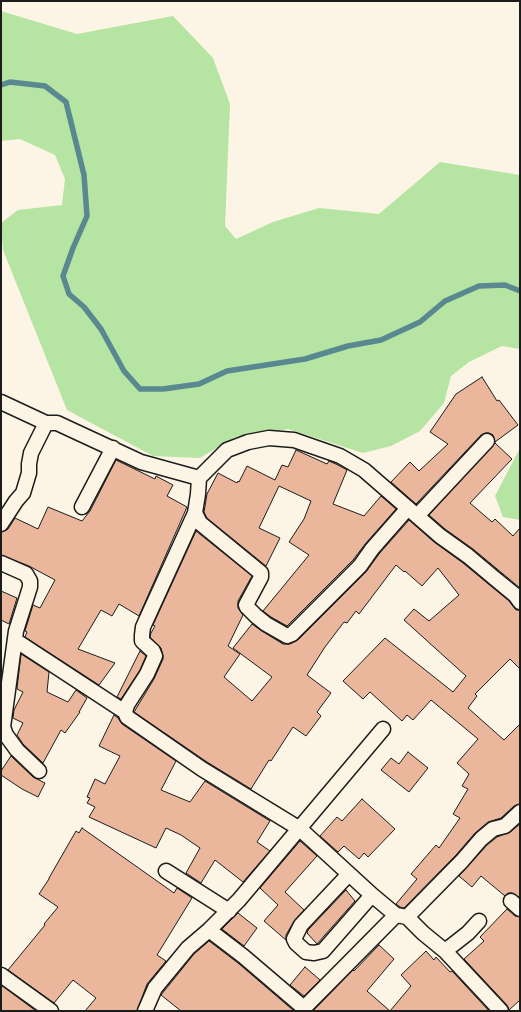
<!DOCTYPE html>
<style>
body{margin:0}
#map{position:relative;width:521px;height:1012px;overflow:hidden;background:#fcf5e5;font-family:Pangolin,sans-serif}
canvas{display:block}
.frame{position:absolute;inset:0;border:2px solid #1c1c1c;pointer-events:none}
</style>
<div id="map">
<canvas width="521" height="1012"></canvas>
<div class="frame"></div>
</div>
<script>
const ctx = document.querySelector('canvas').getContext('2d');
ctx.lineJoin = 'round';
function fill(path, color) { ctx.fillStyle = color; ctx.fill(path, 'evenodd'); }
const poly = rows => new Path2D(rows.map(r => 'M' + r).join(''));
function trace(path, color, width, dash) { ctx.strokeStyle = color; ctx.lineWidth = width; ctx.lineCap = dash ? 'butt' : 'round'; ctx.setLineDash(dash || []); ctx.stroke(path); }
fill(poly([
 [1,11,77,34,173,16,213,58,230,104,225,226,236,239,273,222,319,208,379,214,440,162,520,175,520,349,502,346,469,362,451,376,444,403,420,431,391,446,363,453,288,429,235,437,200,458,153,456,67,410,3,250,1,223,18,210,62,205,65,179,55,155,20,139,1,141],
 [520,448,520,520,503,517,495,496]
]), '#b6e4a2');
trace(poly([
 [1,85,10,82,45,86,66,102,84,175,87,216,73,248,63,276,69,294,84,307,101,329,124,371,140,389,163,389,199,384,227,371,305,359,348,346,381,340,420,322,445,301,479,286,505,285,520,291]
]), '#598890', 5.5);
const building = poly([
 [482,377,497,401,499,400,518,425,495,442,493,435,489,433,485,433,481,435,416,504,391,482,410,462,419,471,448,444,430,432,456,394,482,377],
 [495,443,512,459,470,503,492,522,495,519,513,536,520,528,520,588,473,549,445,529,429,515,495,443],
 [296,450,327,464,329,461,338,465,347,470,333,504,364,516,381,496,396,509,366,543,353,560,287,626,271,617,263,611,309,555,289,542,304,519,311,501,279,486,259,528,280,538,266,566,207,518,204,512,207,494,218,473,237,483,238,481,239,482,247,466,275,480,282,465,288,467,296,450],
 [116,460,155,479,156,476,173,485,167,496,187,507,139,616,119,604,112,616,101,610,78,649,115,663,99,685,25,637,27,632,25,631,33,605,40,608,55,580,29,566,1,555,1,532,8,529,15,518,38,529,48,507,82,521,90,511,116,460],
 [409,520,434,542,463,563,509,601,516,610,520,610,520,669,510,659,475,694,477,696,468,708,504,740,520,724,520,804,514,806,501,818,488,822,475,833,456,855,404,908,400,907,396,904,417,879,411,874,436,845,439,848,460,818,453,814,468,789,462,786,469,774,457,763,478,739,431,700,413,720,407,715,402,721,370,692,363,699,343,681,385,638,453,692,466,676,404,620,414,609,429,621,459,595,438,568,422,586,405,571,404,572,396,565,359,614,356,611,347,623,344,622,325,647,307,675,331,693,317,712,321,716,306,736,293,727,271,761,269,760,251,789,207,762,134,712,154,679,163,659,163,656,161,648,150,637,151,633,155,626,153,625,196,531,252,576,238,601,238,608,243,615,228,646,240,654,224,677,252,701,272,677,233,648,252,624,262,631,283,644,290,644,298,640,366,572,379,554,409,520],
 [1,591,17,598,9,624,1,620,1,591],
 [140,651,146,656,140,670,121,699,117,697,140,651],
 [21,654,49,672,47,692,68,702,76,690,87,698,79,712,80,712,65,733,61,730,43,763,23,744,17,735,23,723,13,718,14,710,23,692,17,689,21,654],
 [114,715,118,718,122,724,176,761,161,790,190,802,205,781,270,821,257,842,270,851,243,882,215,860,201,883,186,873,200,848,181,835,166,828,156,848,89,817,95,807,87,803,90,798,87,797,95,779,105,784,120,756,99,746,114,715],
 [408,752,428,768,409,792,381,770,391,758,399,764,408,752],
 [11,756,33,777,45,783,38,797,22,789,1,775,1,771,11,756],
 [362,799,395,829,368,857,364,853,359,859,344,846,338,852,320,836,337,817,342,821,362,799],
 [520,824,520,898,512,893,508,893,505,896,481,876,472,887,459,876,487,845,497,837,510,832,520,824],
 [82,828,174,893,177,888,192,898,157,955,166,961,147,984,137,1011,85,1011,96,998,73,980,54,1003,8,970,45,925,44,924,58,907,39,894,49,879,49,878,76,831,79,833,82,828],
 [300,841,317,856,285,892,304,910,294,921,286,935,286,940,264,921,278,905,260,888,300,841],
 [346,890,355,901,317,944,307,933,308,930,346,890],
 [507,909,515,916,520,917,520,1000,509,1010,507,1005,464,959,484,941,480,937,507,909],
 [238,913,257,928,244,946,222,929,238,913],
 [209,941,238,963,294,1011,181,1011,161,995,194,954,209,941],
 [379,945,394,959,367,991,390,1011,411,986,401,975,426,951,434,960,436,957,450,972,452,971,489,1011,313,1011,353,970,354,971,379,945],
 [305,967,320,980,304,996,290,985,305,967],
 [1,985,36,1011,1,1011,1,985]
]);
fill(building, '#eab79c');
trace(building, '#1c1c1c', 1);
const street = poly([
 [1,402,46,423,57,423,141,462,199,478,227,450,248,442,269,438,294,440,340,456,364,470,440,536,468,556,493,577,515,595,520,602],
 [199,478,198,494,195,513,200,523,261,573,261,577,246,605,247,607,256,616,266,624,287,636,292,634,360,566,372,549,408,508],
 [82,507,113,448],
 [195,513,143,627,142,635,142,641,153,651,155,656,147,674,127,705,125,712,127,717,202,769,300,829,372,895,396,915,407,917,423,933,445,951,501,1011],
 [417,516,487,441],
 [1,524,16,501,23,493,29,473,29,464,31,453,46,423],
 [1,563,26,574,30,581,30,587,16,631,3,727,6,735,17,750,39,771],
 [15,640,125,712],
 [166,871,229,911],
 [349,874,301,925,294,939,296,943,306,952,314,953,323,951,372,895],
 [511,901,520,909],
 [407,917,462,861,481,839,493,829,505,826,520,812],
 [209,930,243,956,304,1008,302,1011],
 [445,951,468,933,479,921],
 [1,975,51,1011],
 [304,1008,396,915],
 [145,1011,155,988,188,948,209,930,239,900,383,729]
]);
trace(street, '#1c1c1c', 17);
trace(street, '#fcf5e5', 14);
</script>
